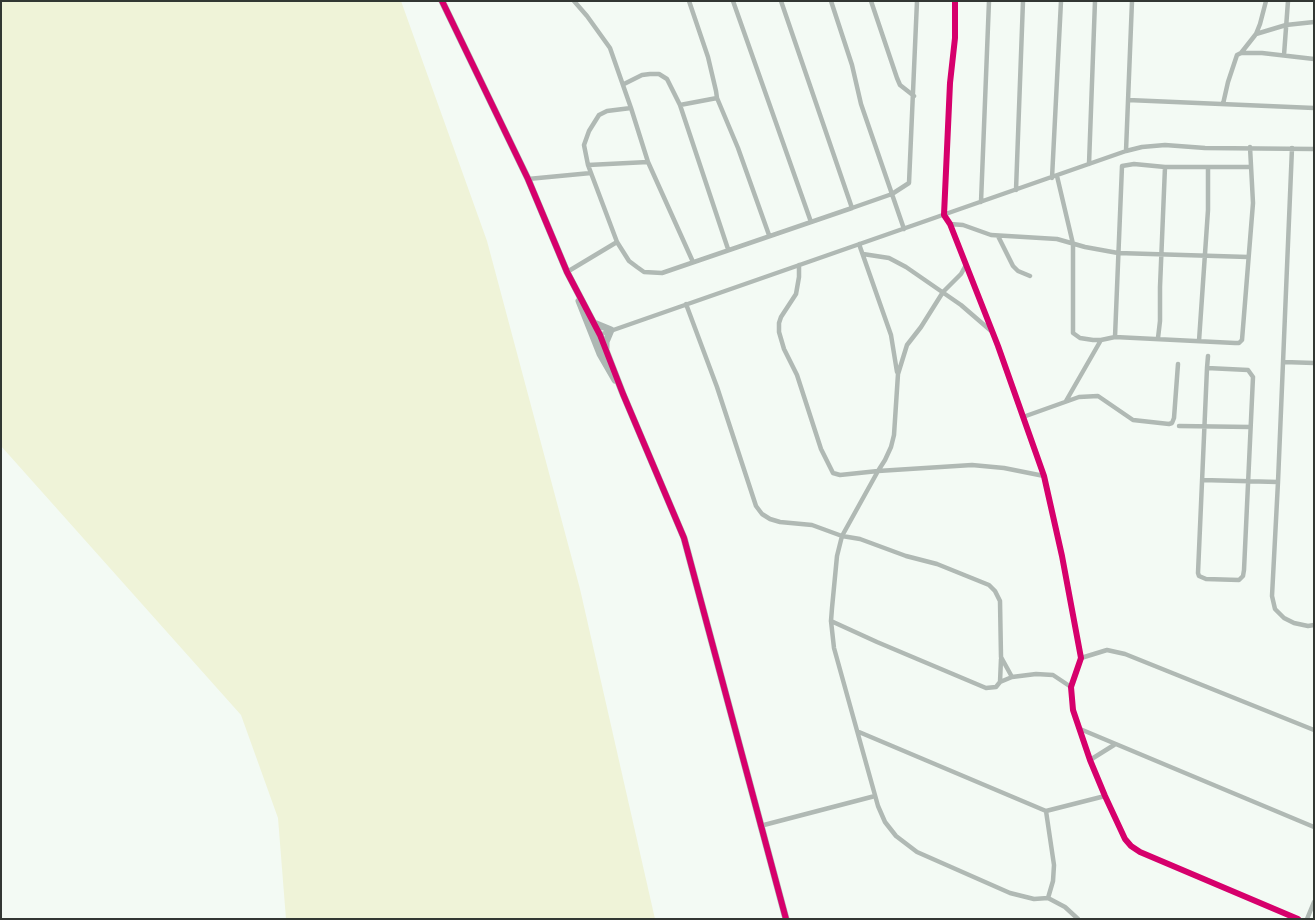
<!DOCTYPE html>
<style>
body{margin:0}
#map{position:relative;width:1315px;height:920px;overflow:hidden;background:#f3faf4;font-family:"Exo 2",sans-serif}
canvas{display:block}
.frame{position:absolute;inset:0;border:2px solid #323733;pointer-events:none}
</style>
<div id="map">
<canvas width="1315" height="920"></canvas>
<div class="frame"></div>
</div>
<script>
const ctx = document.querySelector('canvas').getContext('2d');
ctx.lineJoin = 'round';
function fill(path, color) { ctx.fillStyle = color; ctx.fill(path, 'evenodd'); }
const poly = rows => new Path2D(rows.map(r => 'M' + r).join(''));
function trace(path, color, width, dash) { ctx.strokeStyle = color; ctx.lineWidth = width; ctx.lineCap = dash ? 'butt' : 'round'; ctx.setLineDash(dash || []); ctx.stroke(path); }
fill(poly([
 [1,1,401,1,487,241,580,589,655,919,286,919,278,818,241,715,1,446]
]), '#eff3d8');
trace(poly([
 [574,1,587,16,610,48,631,108,607,111,599,115,589,131,584,145,588,165,617,242,629,261,637,267,644,272,662,273,852,208],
 [689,1,708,57,716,91,717,98],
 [733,1,811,222],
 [781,1,852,208,892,194,909,183,917,1],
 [831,1,852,65,861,104,904,229],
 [871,1,897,78,900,85,914,96],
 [955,1,955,38,950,83,944,215,950,224,998,346,1044,476,1062,556,1081,658,1071,687,1073,710,1090,760,1105,796,1125,839,1131,846,1140,852,1298,919],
 [1256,34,1286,25,1314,22],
 [1241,53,1256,34,1260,24,1266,1],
 [1284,55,1288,1],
 [624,84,642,75,650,74,659,74,667,79,680,105],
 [1128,100,1314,108],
 [1223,104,1228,82,1237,55,1241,53,1262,53,1314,59],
 [631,108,648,162],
 [1250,147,1253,203,1242,340,1239,343,1235,343,1115,337,1122,166,1134,164,1165,167,1251,167],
 [1292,148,1278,482,1272,596,1275,609,1284,618,1294,623,1308,626,1314,625],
 [1126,151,1132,1],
 [1089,164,1095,1],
 [588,165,648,162,693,262],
 [1057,176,1073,244,1073,333,1080,338,1093,340,1101,340,1115,337],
 [1052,178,1061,1],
 [528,179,591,173],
 [1016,190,1023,1],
 [981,202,989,1],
 [950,224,963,225,991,235,1057,239,1085,247,1118,253,1248,257],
 [998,236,1013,266,1018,271,1030,276],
 [859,244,891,335,897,372],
 [728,249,680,105,717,98,738,148,769,235],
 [863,254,889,258,906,267,961,305,990,330],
 [799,265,799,277,796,294,781,317,779,323,779,332,784,349,797,375,821,449,833,473,840,475,878,471,885,460,891,447,894,435,898,374,907,345,921,327,943,292,961,274,966,265],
 [567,272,617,242],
 [686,304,717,387,756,506,762,514,770,519,780,522,812,525,842,536,878,471,972,465,1004,468,1044,476],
 [599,335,1126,151,1142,147,1165,145,1205,148,1314,149],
 [1158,338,1160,321,1160,287,1165,167],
 [1199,341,1208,210,1208,168],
 [1284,362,1314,363],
 [1207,368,1248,370,1253,377,1244,570,1243,576,1239,580,1206,579,1199,576,1198,573,1207,368,1208,356],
 [1066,401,1101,340],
 [1023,417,1079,397,1098,396,1133,420,1169,424,1172,423,1174,418,1178,364],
 [1179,426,1250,427],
 [1202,480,1278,482],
 [831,621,877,642,986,688,996,687,1000,682,1012,677],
 [1081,658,1107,650,1125,654,1314,730],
 [1000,682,1001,659],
 [1071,687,1053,675,1036,674,1012,677,1001,657,1000,601,995,591,989,585,937,564,906,556,860,539,842,536,837,556,832,608,831,621,834,648,878,806,885,822,896,836,917,852,1010,893,1034,899,1048,898,1065,907,1078,919],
 [1080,729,1314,827],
 [859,732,1046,811,1054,865,1053,881,1048,898],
 [1090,760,1114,745],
 [1046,811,1105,796],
 [760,826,875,796],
 [1307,919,1314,902]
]), '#b0b9b4', 4.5);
trace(poly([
 [442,1,528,179,567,272,600,335,623,394,684,538,786,919],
 [579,301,600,354,615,380],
 [594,323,611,330,606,342,606,348]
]), '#adb7b3', 7);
trace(poly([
 [442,1,528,179,567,272,600,335,623,394,684,538,786,919],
 [955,1,955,38,950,83,944,215,950,224,998,346,1044,476,1062,556,1081,658,1071,687,1073,710,1090,760,1105,796,1125,839,1131,846,1140,852,1298,919]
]), '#d6006c', 6);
</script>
